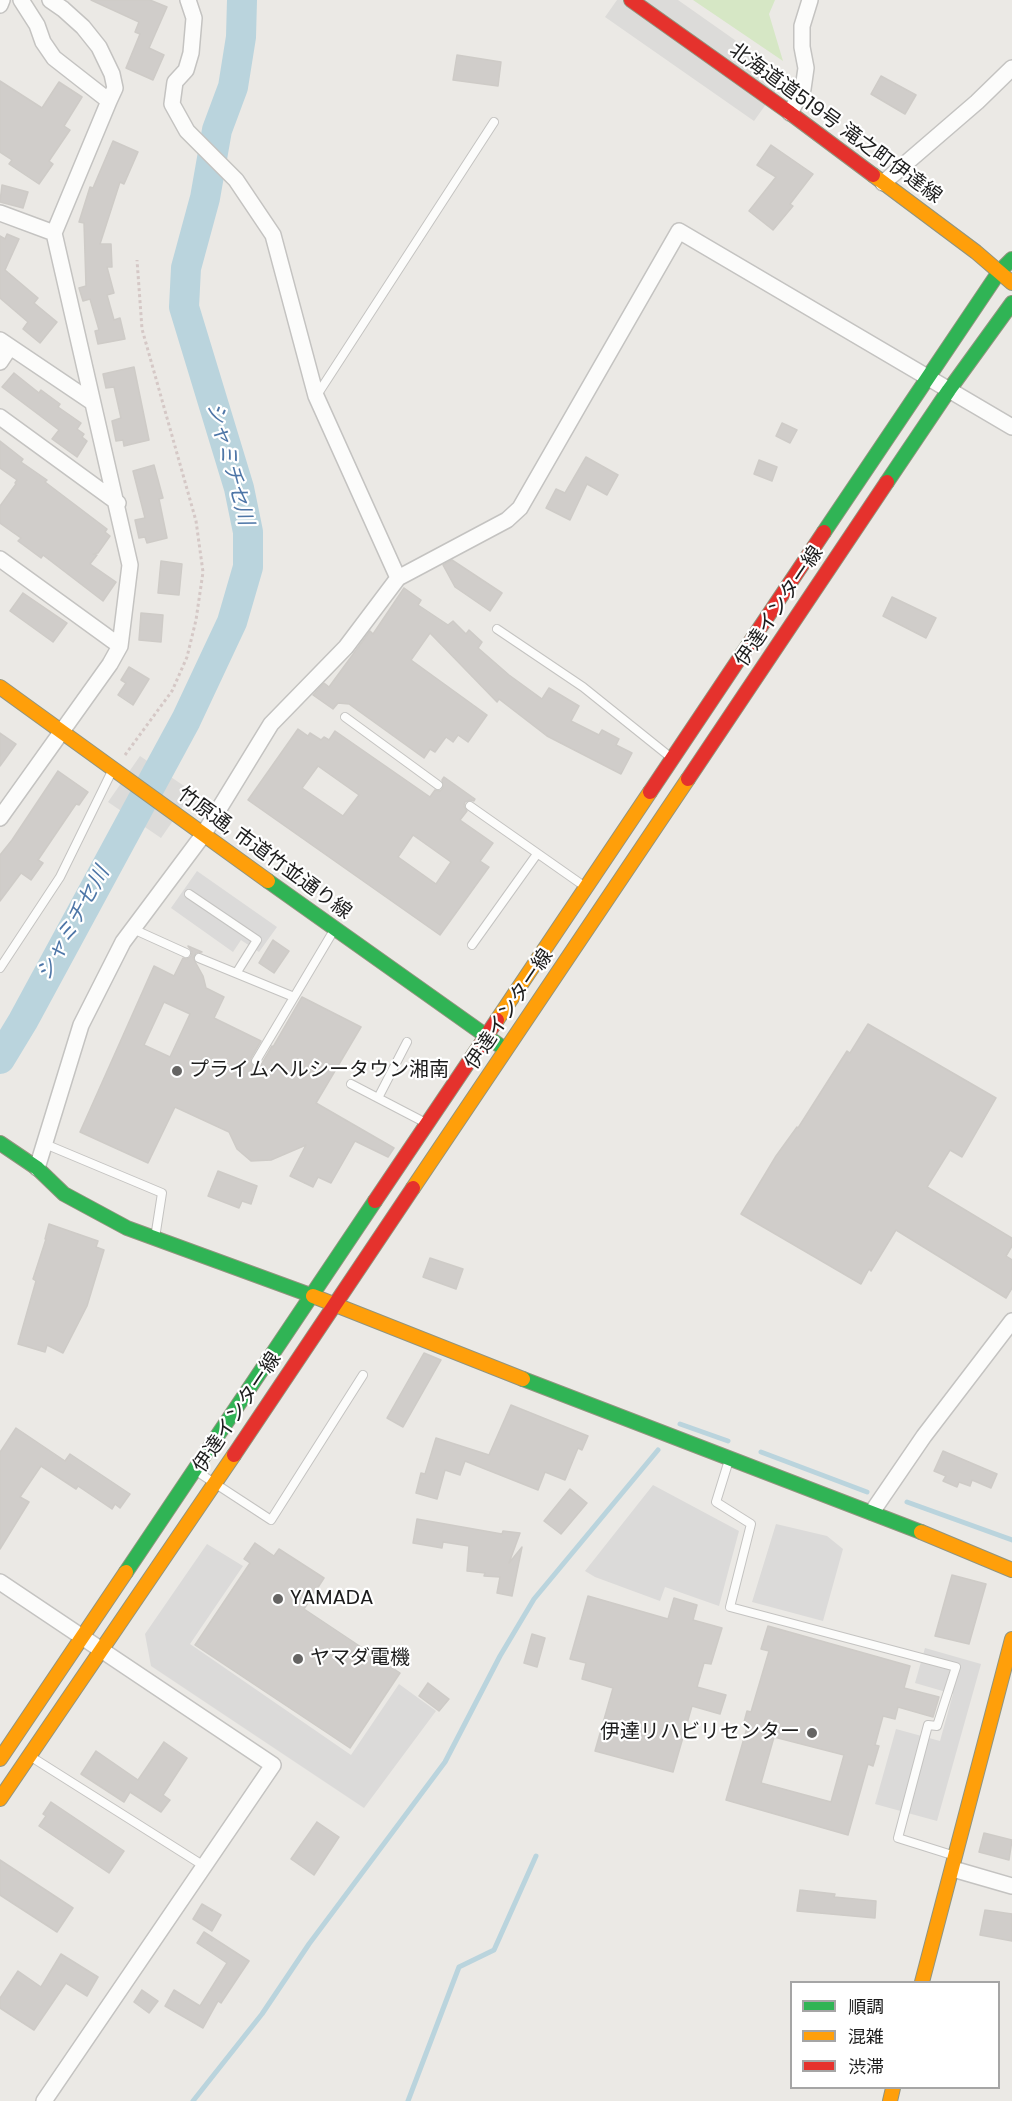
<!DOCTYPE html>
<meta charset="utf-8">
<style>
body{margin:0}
#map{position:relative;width:1012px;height:2101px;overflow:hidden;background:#ebe9e5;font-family:Poppins,"Noto Sans JP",sans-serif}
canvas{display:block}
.legend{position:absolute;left:790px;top:1981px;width:210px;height:108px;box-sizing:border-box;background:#fff;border:2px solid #a5a5a5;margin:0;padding:8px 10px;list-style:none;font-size:18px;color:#1d1d1d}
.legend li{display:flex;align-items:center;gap:12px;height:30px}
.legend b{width:30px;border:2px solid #a5a5a5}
</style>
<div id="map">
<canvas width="1012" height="2101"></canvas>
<ul class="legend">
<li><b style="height:8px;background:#30b455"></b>順調</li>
<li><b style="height:8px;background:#ff9f0a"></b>混雑</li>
<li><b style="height:8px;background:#e5322d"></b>渋滞</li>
</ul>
</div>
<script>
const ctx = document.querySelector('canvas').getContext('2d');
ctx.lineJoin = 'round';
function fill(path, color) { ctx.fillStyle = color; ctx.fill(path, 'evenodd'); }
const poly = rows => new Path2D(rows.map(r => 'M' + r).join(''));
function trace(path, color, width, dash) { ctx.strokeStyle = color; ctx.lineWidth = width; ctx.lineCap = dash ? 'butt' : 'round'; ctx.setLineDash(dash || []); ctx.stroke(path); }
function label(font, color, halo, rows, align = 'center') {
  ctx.font = font + ' Poppins,"Noto Sans JP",sans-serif'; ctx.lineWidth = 4.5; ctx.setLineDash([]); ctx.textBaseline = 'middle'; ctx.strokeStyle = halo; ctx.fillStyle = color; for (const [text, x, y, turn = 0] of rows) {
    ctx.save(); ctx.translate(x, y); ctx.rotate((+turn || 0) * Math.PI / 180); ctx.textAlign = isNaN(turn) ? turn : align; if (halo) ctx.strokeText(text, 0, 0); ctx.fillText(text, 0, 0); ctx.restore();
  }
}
fill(poly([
 [693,0,775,0,769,14,783,61]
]), '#d6e7c5');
fill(poly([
 [197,871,277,927,259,952,241,940,233,952,171,908],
 [653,1485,739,1531,719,1606,665,1587,660,1601,595,1577,585,1571],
 [776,1524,827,1536,843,1549,823,1621,752,1602],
 [207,1544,243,1566,190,1644,351,1755,399,1684,436,1711,364,1808,151,1666,145,1634],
 [925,1648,981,1664,937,1821,875,1804,896,1729,940,1741,953,1694,915,1683]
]), '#dbdad9');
fill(poly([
 [617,0,678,0,786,76,754,121,605,17],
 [140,756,193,792,161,838,108,802]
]), '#dcdbd9');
trace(poly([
 [680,1424,728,1441],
 [761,1452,867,1492],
 [907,1502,1012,1540],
 [193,2101,262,2014,309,1944,445,1762,500,1656,534,1599,658,1450],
 [408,2101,459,1967,494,1950,536,1856]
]), '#bad4dd', 5);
trace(poly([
 [0,1059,23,1021,186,720,232,622,248,567,248,532,239,488,184,307,186,268,205,198,217,130,233,87,241,37,242,0]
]), '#bad4dd', 30);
const building = poly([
 [91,0,150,0,167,7,149,48,164,55,153,80,126,68,140,34,135,32,139,22,91,0],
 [457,55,501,62,498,86,453,80,457,55],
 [881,76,916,95,905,114,871,94,881,76],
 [0,81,42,108,59,82,82,97,64,126,70,130,49,161,53,164,39,184,9,164,12,160,0,152,0,81],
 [113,141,138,152,124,184,120,182,100,244,111,244,112,267,107,267,114,293,107,295,114,320,120,318,125,339,98,344,95,331,99,330,90,299,83,301,79,288,86,286,84,223,79,222,90,187,93,188,113,141],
 [771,145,813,174,790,204,793,206,773,230,749,211,776,177,757,165,771,145],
 [2,185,28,192,23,208,0,202,2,185],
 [7,234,19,239,5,270,38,298,34,303,57,322,40,343,23,329,28,322,0,298,0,236,5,239,7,234],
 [134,367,149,440,124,446,123,440,116,441,112,421,121,418,114,387,106,388,103,374,134,367],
 [14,373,39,393,41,390,60,404,58,407,81,423,77,429,84,434,82,437,87,441,77,457,52,439,59,430,2,387,14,373],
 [782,423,797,430,790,443,776,436,782,423],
 [0,441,23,459,21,462,47,480,45,482,107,529,105,532,110,536,98,553,93,554,97,555,90,564,116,582,103,601,43,555,41,558,18,541,21,538,0,523,0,506,16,484,15,483,17,480,0,468,0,441],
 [586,457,618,475,607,495,587,484,570,520,546,508,556,489,565,493,586,457],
 [759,460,777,467,772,481,754,474,759,460],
 [154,465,163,498,159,499,167,538,147,543,145,537,139,538,135,520,145,518,133,471,154,465],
 [452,560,502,593,490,611,455,587,443,565,452,560],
 [161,561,182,564,179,595,158,593,161,561],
 [404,588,421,600,418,605,448,625,453,621,466,634,469,630,482,642,478,648,509,675,542,699,549,688,579,706,571,721,599,735,602,730,619,739,616,745,632,753,621,774,547,736,499,699,497,702,430,633,411,660,487,715,468,742,458,735,453,742,446,737,435,752,430,749,424,758,349,704,338,703,333,709,313,695,324,683,329,687,370,631,373,634,404,588],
 [23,593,67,623,53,642,10,611,23,593],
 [892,597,936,618,926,638,883,616,892,597],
 [141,613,163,615,161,642,139,640,141,613],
 [129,667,149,679,133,705,118,695,126,683,121,680,129,667],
 [298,729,308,736,310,733,321,740,324,737,329,740,335,731,430,797,435,790,440,791,443,788,442,780,444,777,475,799,474,801,470,800,465,802,464,806,467,811,460,820,493,843,480,861,489,867,440,935,248,800,298,729],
 [318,766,359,795,343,816,302,788,318,766],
 [413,835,451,862,436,884,398,857,413,835],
 [0,733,16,744,0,766,0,733],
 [58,771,88,792,79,805,76,804,38,860,43,863,31,880,21,873,0,901,0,855,12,840,58,771],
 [273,940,289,951,274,973,259,963,273,940],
 [188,946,202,952,196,953,193,958,203,976,206,988,224,997,214,1018,261,1041,251,1058,251,1063,253,1066,261,1065,272,1046,273,1047,302,997,361,1027,316,1103,394,1148,388,1157,355,1141,331,1183,318,1177,313,1187,290,1176,306,1145,271,1160,251,1161,237,1149,229,1132,175,1107,148,1163,80,1132,154,966,174,976,183,958,187,959,191,956,192,952,188,946],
 [164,1002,190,1014,170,1057,144,1045,164,1002],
 [868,1024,996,1098,962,1157,950,1150,927,1187,1012,1238,1012,1246,1006,1256,1012,1260,1012,1288,1006,1298,896,1230,871,1271,869,1269,861,1284,741,1214,776,1156,797,1127,798,1128,847,1051,850,1053,868,1024],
 [218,1171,257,1186,251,1204,242,1201,239,1208,208,1196,218,1171],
 [49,1224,98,1241,96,1247,104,1250,87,1306,63,1353,47,1345,45,1352,18,1344,36,1281,33,1279,46,1239,45,1239,49,1224],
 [430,1258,463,1269,456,1289,423,1277,430,1258],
 [424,1353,441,1360,403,1427,387,1418,424,1353],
 [511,1405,588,1436,582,1450,578,1448,565,1480,545,1472,538,1490,465,1461,460,1475,445,1470,437,1499,416,1493,421,1473,425,1474,436,1438,489,1455,511,1405],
 [16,1428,65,1461,70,1454,130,1494,120,1508,115,1504,112,1509,78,1486,76,1489,41,1466,20,1497,29,1502,0,1549,0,1452,16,1428],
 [943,1451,997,1474,991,1488,972,1480,970,1486,959,1482,957,1487,943,1481,946,1476,934,1471,943,1451],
 [570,1489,587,1503,561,1534,544,1521,570,1489],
 [417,1519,502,1534,503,1531,520,1533,509,1563,522,1547,512,1596,497,1593,500,1577,484,1576,485,1573,467,1571,469,1546,443,1542,442,1548,413,1543,417,1519],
 [255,1543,274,1556,279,1549,324,1578,304,1609,400,1673,350,1748,195,1645,250,1563,244,1559,255,1543],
 [952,1575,986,1584,969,1644,935,1636,952,1575],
 [588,1596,668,1619,674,1598,697,1605,693,1620,722,1628,711,1664,704,1663,697,1687,726,1695,720,1714,692,1706,673,1772,595,1751,613,1688,582,1679,586,1663,570,1659,588,1596],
 [768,1626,910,1666,904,1688,939,1697,933,1717,898,1707,895,1719,883,1716,875,1745,879,1746,873,1766,868,1764,848,1835,726,1800,747,1728,743,1726,747,1711,751,1712,769,1651,761,1649,768,1626],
 [774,1737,844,1755,831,1802,761,1783,774,1737],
 [532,1634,545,1638,537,1667,524,1663,532,1634],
 [428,1683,449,1699,439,1711,419,1696,428,1683],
 [164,1742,187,1758,163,1795,170,1800,161,1812,130,1792,124,1802,81,1774,96,1751,138,1780,164,1742],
 [51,1802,124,1851,109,1873,39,1826,46,1816,43,1814,51,1802],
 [317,1822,339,1837,314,1875,291,1859,317,1822],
 [984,1833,1012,1840,1009,1860,979,1852,984,1833],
 [0,1860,73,1908,57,1932,0,1895,0,1860],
 [800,1890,835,1894,834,1897,876,1901,875,1918,797,1911,800,1890],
 [202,1904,221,1915,212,1931,193,1919,202,1904],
 [985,1910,1012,1914,1012,1941,980,1935,985,1910],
 [204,1932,249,1961,221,2003,218,2001,203,2028,165,2006,174,1990,200,2006,227,1963,197,1943,204,1932],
 [61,1954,98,1977,87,1996,66,1983,34,2030,0,2008,0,1998,18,1971,41,1987,61,1954],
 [142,1990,158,2001,149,2013,134,2002,142,1990]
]);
fill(building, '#d0cdca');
trace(building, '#cecbc7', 1.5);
const lane = poly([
 [317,395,494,122],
 [497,629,583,687,669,756],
 [345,717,438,785],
 [470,806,584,886],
 [189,894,257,940,237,972],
 [133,929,186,953],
 [472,945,537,854],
 [199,958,294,997],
 [0,968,60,877,112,771],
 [256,1061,334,930],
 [351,1084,424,1122],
 [378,1098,407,1042],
 [45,1144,162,1193,155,1238],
 [729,1460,716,1502,751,1524,730,1607,956,1667,937,1726,928,1725,898,1838,952,1855],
 [196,1471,271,1520,363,1375],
 [33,1758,204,1866]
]);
const street = poly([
 [50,0,63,9,83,27,99,47,112,74,115,88,109,101],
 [188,0,194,18,191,53,186,70,175,82,172,104,187,131,236,180,273,235,316,396,398,578],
 [0,5,2,0],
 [790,113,803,89,806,68,802,47,802,26,810,0],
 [883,183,977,102,1012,68],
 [0,213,54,233],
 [0,340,92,402],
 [0,362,10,347],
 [0,417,118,503],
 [0,559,120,646],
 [0,818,110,664,120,646,130,565,54,233,109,101,54,58,43,42,37,25,21,0],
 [37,1168,81,1025,123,942,203,835,271,724,346,647,398,578,507,520,520,508,679,231,1012,427],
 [872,1512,924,1436,1012,1321],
 [0,1582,273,1765,44,2101],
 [953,1869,1012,1886]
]);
const fast = poly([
 [999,272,1012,259],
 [887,482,949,390,1012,303],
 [824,532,999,272],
 [268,881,499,1045],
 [0,1143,37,1168,64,1194,127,1228,313,1296],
 [523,1379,921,1532],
 [126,1572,375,1201]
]);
const slow = poly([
 [873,175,976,252,1012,283],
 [0,687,268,881],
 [497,1020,650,792],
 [413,1188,688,779],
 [313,1296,523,1379],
 [921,1532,1012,1570],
 [0,1759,126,1572],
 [0,1799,234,1455],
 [922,1982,1012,1639],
 [890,2101,893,2088]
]);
const jam = poly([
 [631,0,790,113,873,175],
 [688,779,887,482],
 [650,792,824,532],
 [375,1201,497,1020],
 [234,1455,413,1188]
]);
trace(lane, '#c4c3c1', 10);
trace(street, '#c4c3c1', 18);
trace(fast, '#91947e', 16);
trace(slow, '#91947e', 16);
trace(jam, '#91947e', 16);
trace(poly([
 [125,755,172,691,187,657,196,620,203,572,196,521,142,329,137,260]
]), '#d5c8c6', 3, [3, 3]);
trace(lane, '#fcfcfb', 8);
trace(street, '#fcfcfb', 15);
trace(fast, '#30b455', 14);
trace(slow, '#ff9f0a', 14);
trace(jam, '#e5322d', 14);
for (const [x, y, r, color] of [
 [177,1071,6,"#656463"],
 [278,1599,6,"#656463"],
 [298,1659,6,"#656463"],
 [812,1733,6,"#656463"]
]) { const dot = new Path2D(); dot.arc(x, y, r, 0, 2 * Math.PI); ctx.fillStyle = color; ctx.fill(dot); trace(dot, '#fff', 2); }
label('20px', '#1d1d1d', '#fff', [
 ["北海道道519号 滝之町伊達線",835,124,36],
 ["伊達インター線",780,607,-56],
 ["竹原通, 市道竹並通り線",264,854,36],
 ["伊達インター線",510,1010,-56],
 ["伊達インター線",238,1413,-56]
]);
label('20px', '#1d1d1d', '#fff', [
 ["プライムヘルシータウン湘南",189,1071],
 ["YAMADA",290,1599],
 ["ヤマダ電機",310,1659],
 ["伊達リハビリセンター",800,1733,"right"]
], 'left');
label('italic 21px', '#4e76a7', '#fff', [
 ["シャミチセ川",229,464,75],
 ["シャミチセ川",74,924,-61]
]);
</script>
